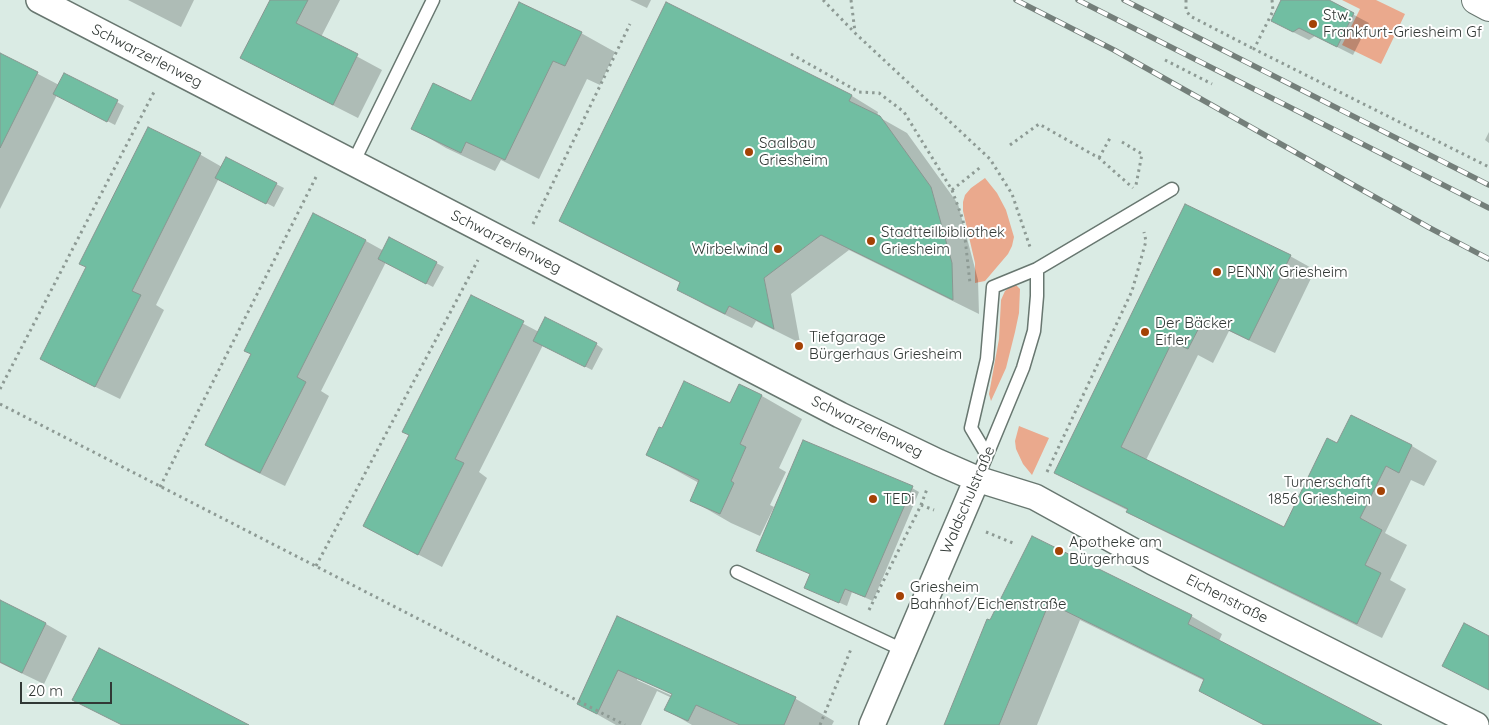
<!DOCTYPE html>
<meta charset="utf-8">
<style>
body{margin:0}
#map{position:relative;width:1489px;height:725px;overflow:hidden;background:#daebe4;font-family:Quicksand,sans-serif}
canvas{display:block}
.scale{position:absolute;left:20px;top:682px;width:92px;height:22px;box-sizing:border-box;border:2px solid #313835;border-top:0;padding-left:6px;font-size:15px;line-height:18px;white-space:nowrap;color:#313835;-webkit-text-stroke:4px #fff;paint-order:stroke}
</style>
<div id="map">
<canvas width="1489" height="725"></canvas>
<div class="scale">20 m</div>
</div>
<script>
const ctx = document.querySelector('canvas').getContext('2d');
ctx.lineJoin = 'round';
function fill(path, color) { ctx.fillStyle = color; ctx.fill(path, 'evenodd'); }
const poly = rows => new Path2D(rows.map(r => 'M' + r).join(''));
function trace(path, color, width, dash) { ctx.strokeStyle = color; ctx.lineWidth = width; ctx.lineCap = dash ? 'butt' : 'round'; ctx.setLineDash(dash || []); ctx.stroke(path); }
function label(font, color, halo, rows, align = 'center') {
  ctx.font = font + ' Quicksand,sans-serif'; ctx.lineWidth = 4; ctx.setLineDash([]); ctx.textBaseline = 'middle'; ctx.strokeStyle = halo; ctx.fillStyle = color; for (const [text, x, y, turn = 0] of rows) {
    ctx.save(); ctx.translate(x, y); ctx.rotate((+turn || 0) * Math.PI / 180); ctx.textAlign = isNaN(turn) ? turn : align; if (halo) ctx.strokeText(text, 0, 0); ctx.fillText(text, 0, 0); ctx.restore();
  }
}
fill(poly([
 [1342,0,1376,0,1405,14,1381,64,1342,45,1360,9],
 [985,178,997,193,1006,210,1014,237,1012,246,1008,254,985,281,975,283,975,263,963,211,963,202,965,195,971,188],
 [1016,285,1020,289,1019,313,1015,332,1006,368,991,401,989,394,999,339,1001,300,1005,291,1009,288],
 [1019,426,1049,438,1032,475,1023,464,1016,449,1015,441]
]), '#eaa98d');
fill(poly([
 [128,0,194,0,181,27],
 [271,0,340,0,321,37,382,70,358,118,267,72,242,58],
 [630,0,651,0,647,8],
 [1288,0,1326,0,1369,23,1353,55,1315,36,1309,40,1287,29],
 [667,4,852,96,878,112,877,116,907,133,958,204,978,280,979,314,849,250,791,294,800,343,756,321,752,328,705,305,678,289,681,283,587,236,560,221],
 [581,33,615,52,600,85,587,79,539,179,501,160,495,171,446,148,412,128,472,103],
 [0,54,59,85,117,102,124,106,115,125,57,95,0,209],
 [148,128,201,155,222,167,276,184,284,188,274,207,219,178,156,305,164,310,120,399,65,372,41,358,87,267],
 [1489,132,1489,143,1485,140],
 [1185,206,1290,256,1315,270,1275,353,1229,331,1213,363,1198,355,1146,460,1284,528,1338,445,1351,417,1412,446,1437,461,1424,486,1411,480,1385,533,1407,545,1390,580,1406,589,1382,638,1153,526,1128,512,1129,511,1081,487,1056,473],
 [390,239,444,267,433,287,386,262,321,391,329,396,285,486,230,459,206,445,366,241,384,251],
 [471,296,539,332,596,344,603,349,592,370,543,345,479,472,487,478,442,567,364,526,410,435],
 [740,386,762,396,802,419,779,468,786,472,770,505,774,507,760,536,731,523,691,500,699,483,648,455,663,430,731,404],
 [912,488,919,492,873,601,852,592,847,606,813,591],
 [1033,538,1191,616,1222,634,1219,641,1379,725,1264,725,1200,690,1205,681,1080,620,1037,725,945,725,991,622],
 [0,601,46,624,67,636,44,684,0,663],
 [617,618,796,699,834,721,832,725,692,725,666,710,672,698,657,691,641,725,616,725,579,704],
 [637,677,678,695,677,698,637,680]
]), '#0003');
const building = poly([
 [270,0,308,0,296,23,358,54,333,105,240,58,270,0],
 [1281,0,1329,0,1354,13,1337,47,1299,28,1293,32,1271,21,1281,0],
 [519,2,582,32,565,66,553,61,505,160,466,142,461,153,411,129,433,83,471,101,519,2],
 [666,2,852,95,849,101,880,116,931,187,952,263,953,300,821,235,764,278,774,329,729,306,725,314,677,290,680,282,559,221,666,2],
 [0,53,38,72,0,148,0,53],
 [64,73,118,100,107,122,53,94,64,73],
 [148,127,201,153,132,291,141,295,95,387,40,359,86,267,79,264,148,127],
 [226,157,277,183,266,204,215,178,226,157],
 [1185,204,1291,255,1249,340,1204,318,1188,349,1172,342,1121,447,1284,527,1327,438,1337,443,1351,415,1412,445,1399,473,1386,466,1360,518,1382,530,1365,565,1381,573,1357,624,1126,512,1128,509,1054,473,1185,204],
 [313,213,366,240,297,377,306,382,260,473,205,445,251,354,244,351,313,213],
 [389,237,437,262,426,284,378,259,389,237],
 [471,295,524,321,455,459,464,463,418,555,363,526,409,435,402,432,471,295],
 [545,317,597,343,585,367,533,341,545,317],
 [684,381,730,403,739,384,762,395,740,444,746,447,731,481,734,483,720,514,690,501,699,480,646,455,659,427,662,428,684,381],
 [803,440,913,486,865,597,845,589,839,603,804,588,810,574,756,551,803,440],
 [1032,536,1192,615,1188,624,1382,725,1264,725,1199,691,1204,679,1049,603,999,725,944,725,987,619,990,620,1032,536],
 [0,600,46,623,22,673,0,662,0,600],
 [617,616,796,697,784,725,740,725,696,705,688,721,664,710,672,694,618,670,597,714,577,704,617,616],
 [1464,623,1489,636,1489,690,1442,666,1464,623],
 [99,648,168,683,249,725,122,725,72,700,99,648]
]);
fill(building, '#71bea2');
trace(building, '#889791', 1);
const service = poly([
 [353,163,433,0],
 [987,455,971,428,987,359,993,287,1037,269,1172,189],
 [977,479,1023,368,1034,331,1037,296,1037,269],
 [737,572,903,650]
]);
const minor = poly([
 [39,0,840,415,938,462,977,479,1035,497,1153,562,1476,725],
 [872,725,977,479]
]);
const tertiary = poly([
 [1476,0,1489,7]
]);
trace(service, '#687770', 15);
trace(minor, '#687770', 28);
trace(tertiary, '#687770', 30);
trace(poly([
 [823,0,855,33,990,159,1012,194,1030,247],
 [851,0,855,32],
 [1186,0,1186,10,1190,16,1254,49],
 [1272,0,1273,11,1254,49,1489,167],
 [791,54,859,92,879,93,904,112,952,190,963,220,970,283],
 [1165,60,1212,84],
 [1122,142,1142,154,1136,185],
 [1010,145,1039,124,1099,158,1133,188],
 [1099,158,1110,138],
 [952,190,982,166],
 [533,224,630,24],
 [0,389,154,92],
 [0,404,625,725],
 [1047,472,1132,291,1146,241,1144,232],
 [160,487,317,175],
 [921,505,934,510],
 [986,532,1013,543],
 [316,566,478,260],
 [869,610,921,505,927,489],
 [820,725,851,649]
]), '#8d9a94', 3, [2.5, 4]);
trace(service, '#fff', 12);
trace(minor, '#fff', 25);
trace(tertiary, '#fff', 28);
const rail = poly([
 [1016,0,1114,50,1428,227,1489,259],
 [1078,0,1489,208],
 [1124,0,1489,185]
]);
trace(rail, '#747f7a', 5.5);
trace(rail, '#fff', 4, [11]);
for (const [x, y, r, color] of [
 [1313,24,5,"#a44205"],
 [749,152,5,"#a44205"],
 [871,241,5,"#a44205"],
 [778,249,5,"#a44205"],
 [1217,272,5,"#a44205"],
 [1145,332,5,"#a44205"],
 [799,346,5,"#a44205"],
 [1381,491,5,"#a44205"],
 [873,499,5,"#a44205"],
 [1059,551,5,"#a44205"],
 [900,596,5,"#a44205"]
]) { const dot = new Path2D(); dot.arc(x, y, r, 0, 2 * Math.PI); ctx.fillStyle = color; ctx.fill(dot); trace(dot, '#fff', 2); }
label('15px', '#313835', '#fff', [
 ["Stw.",1323,15],
 ["Frankfurt-Griesheim Gf",1323,32],
 ["Saalbau",759,143],
 ["Griesheim",759,160],
 ["Stadtteilbibliothek",881,232],
 ["Griesheim",881,249],
 ["Wirbelwind",768,249,"right"],
 ["PENNY Griesheim",1227,272],
 ["Der Bäcker",1155,323],
 ["Eifler",1155,340],
 ["Tiefgarage",809,337],
 ["Bürgerhaus Griesheim",809,354],
 ["Turnerschaft",1371,482,"right"],
 ["1856 Griesheim",1371,499,"right"],
 ["TEDi",883,499],
 ["Apotheke am",1069,542],
 ["Bürgerhaus",1069,559],
 ["Griesheim",910,587],
 ["Bahnhof/Eichenstraße",910,604]
], 'left');
label('15px', '#313835', '#fff', [
 ["Schwarzerlenweg",147,56,27],
 ["Schwarzerlenweg",506,242,27],
 ["Schwarzerlenweg",867,427,26],
 ["Waldschulstraße",968,500,-67],
 ["Eichenstraße",1227,599,27]
]);
</script>
